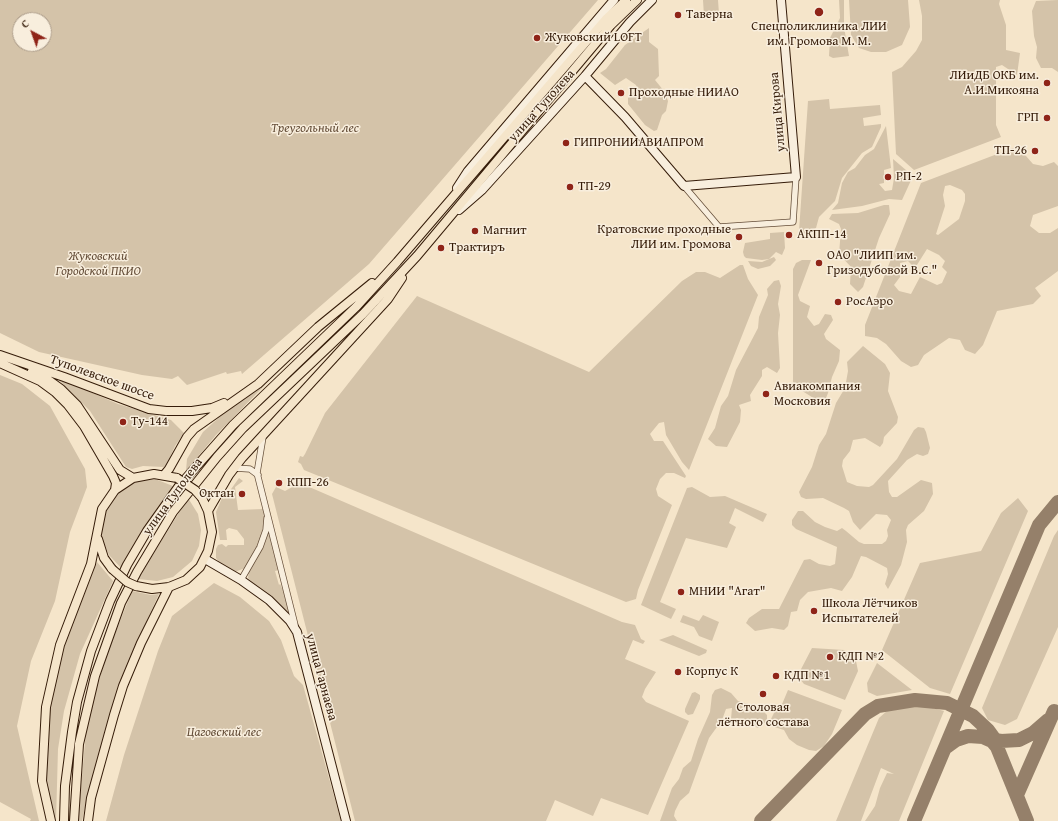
<!DOCTYPE html>
<meta charset="utf-8">
<style>
body{margin:0}
#map{position:relative;width:1058px;height:821px;overflow:hidden;background:#f5e5ca;font-family:"Gentium Book Plus",serif}
canvas{display:block}
.north{position:absolute;left:12px;top:12px;width:40px;height:40px;box-sizing:border-box;background:#f8eedd;border:1px solid #aa9a88;border-radius:50%;rotate:319deg;font-size:11px;font-weight:700;line-height:16px;text-align:center;color:#351c09}
.north::after{content:'';display:block;margin:auto;width:14px;height:18px;background:#8f2418;clip-path:polygon(50% 0,100% 100%,50% 72%,0 100%)}
</style>
<div id="map">
<canvas width="1058" height="821"></canvas>
<div class="north">С</div>
</div>
<script>
const ctx = document.querySelector('canvas').getContext('2d');
ctx.lineJoin = 'round';
function fill(path, color) { ctx.fillStyle = color; ctx.fill(path, 'evenodd'); }
const poly = rows => new Path2D(rows.map(r => 'M' + r).join(''));
function trace(path, color, width, dash) { ctx.strokeStyle = color; ctx.lineWidth = width; ctx.lineCap = dash ? 'butt' : 'round'; ctx.setLineDash(dash || []); ctx.stroke(path); }
function label(font, color, halo, rows, align = 'center') {
  ctx.font = font + ' "Gentium Book Plus",serif'; ctx.lineWidth = 3; ctx.setLineDash([]); ctx.textBaseline = 'middle'; ctx.strokeStyle = halo; ctx.fillStyle = color; for (const [text, x, y, turn = 0] of rows) {
    ctx.save(); ctx.translate(x, y); ctx.rotate((+turn || 0) * Math.PI / 180); ctx.textAlign = isNaN(turn) ? turn : align; if (halo) ctx.strokeText(text, 0, 0); ctx.fillText(text, 0, 0); ctx.restore();
  }
}
fill(poly([
 [0,0,149,0,198,197,149,0,598,0,369,264,242,374,241,371,227,374,226,372,187,385,178,376,172,379,142,375,39,352,0,333],
 [20,20,44,20,44,44,20,44],
 [703,0,718,0,719,14,704,16],
 [839,0,844,0,844,27,849,56,833,58,829,56,830,38,840,18],
 [849,0,908,0,910,27,902,45,886,52,871,52,859,48,851,35],
 [919,0,1000,0,999,4,1006,25,1006,50,1020,53,1017,75,1002,65,996,67,996,125,1001,137,914,170,896,154,892,72,902,67,916,51,922,40,922,16],
 [1058,0,1058,72,1052,68,1041,68,1036,58,1037,47,1034,36,1032,11,1036,1],
 [649,28,649,42,658,49,659,76,655,80,664,91,668,101,666,111,662,115,657,130,654,131,645,125,628,104,628,98,637,88,636,85,626,78,615,85,600,73,606,69,625,45],
 [829,99,830,109,880,105,881,115,863,118,864,126,881,124,881,127,872,147,862,153,842,178,835,201,819,217,816,228,806,234,799,231,808,101],
 [886,126,891,168,884,170,884,183,879,184,885,191,892,190,894,178,893,159,913,176,902,200,889,199,862,206,832,210,838,203,842,183,848,172,855,168,865,155,874,149],
 [1013,148,1026,156,1033,164,1043,166,1054,162,1058,166,1058,206,1033,215,1030,226,1039,233,1050,233,1058,228,1058,271,1035,288,1041,296,1033,304,997,311,983,345,975,354,965,350,960,340,949,338,924,355,918,365,911,367,901,361,886,344,877,338,865,336,865,325,921,183],
 [950,185,962,190,965,194,965,201,959,219,938,235,936,234,945,206,943,195,945,186],
 [927,249,939,255,945,261,942,267,947,272,942,283,937,285,920,277,911,294,899,291,894,285,900,277,900,263,908,261,915,268],
 [884,205,889,205,890,214,879,238,863,287,858,292,850,284,851,267,839,254,841,229,839,224,829,219,832,214,858,213],
 [784,232,785,248,782,255,776,252,769,259,762,260,746,258,744,256,743,252,745,243,770,239,770,233],
 [774,257,776,260,770,266,758,269,751,266,748,261,762,262],
 [802,260,811,260,798,295,800,301,810,306,807,317,814,326,819,324,825,314,831,315,833,320,824,334,826,339,840,350,839,361,832,377,828,393,826,398,820,400,815,399,796,387,793,382,793,269,796,263],
 [740,265,743,265,748,279,758,295,689,470,682,462,666,435,664,422,659,423,650,434,654,441,663,441,686,476,685,478,674,473,666,473,660,479,656,489,658,496,672,505,638,590,636,599,626,602,304,470,301,464,298,462,300,456,303,457,305,454,325,413,417,296,589,372,682,281,696,272,705,272,720,278],
 [779,280,781,286,778,304,780,315,778,333,780,368,777,373,767,367,762,370,762,376,750,395,751,401,739,405,741,410,740,422,727,447,716,446,708,439,715,428,721,406,728,396,736,370,758,328,759,317,768,295,767,289,774,281],
 [863,346,885,364,890,373,888,391,898,417,897,423,884,437,883,443,880,447,865,438,853,440,850,451,843,460,842,466,847,482,857,486,869,487,873,485,897,459,914,430,918,427,924,428,926,432,930,448,928,454,923,456,917,454,907,460,888,481,889,492,892,497,897,497,921,480,932,483,933,494,924,511,908,525,906,530,907,542,901,565,888,589,885,584,888,574,887,568,866,557,861,556,852,577,842,591,831,588,808,592,800,600,797,611,791,612,788,626,784,630,772,628,755,631,746,623,749,618,762,609,779,609,804,560,810,559,819,564,830,566,835,564,837,547,796,529,792,525,792,520,798,511,803,511,815,522,825,527,837,531,842,528,846,531,859,542,864,544,882,544,886,541,888,536,887,530,891,520,887,515,876,514,860,530,853,522,849,511,844,508,823,498,806,499,801,497,799,492,812,467,819,445,826,434,836,403,845,388,848,371,847,362],
 [0,375,22,384,50,406,85,469,87,487,70,532,55,601,31,661,17,726,39,821,30,821,31,819,0,802],
 [56,377,118,404,171,420,184,433,175,446,166,466,163,467,143,466,132,469,126,467,90,411],
 [266,384,216,435,186,471,187,459,203,432,224,413],
 [239,478,243,481,235,487,238,510,263,509,265,518,260,540,245,568,235,572,219,562,216,558,216,549,218,545,222,544,226,547,228,545,244,545,244,539,237,530,229,528,226,530,227,540,220,540,216,512,222,498,224,499],
 [155,479,173,486,121,568,109,555,102,539,101,528,105,509,116,494,124,488,138,481],
 [300,483,622,622,635,625,641,639,645,641,643,644,633,640,625,659,656,672,645,689,642,697,646,702,689,721,648,815,601,798,593,816,555,800,546,821,355,821,272,494,276,487,285,491],
 [692,487,710,497,725,496,767,514,763,522,735,508,729,523,736,527,727,548,686,538,660,602,676,609,671,619,641,605,687,488],
 [188,498,198,514,201,530,199,546,192,561,173,577,157,581,138,579],
 [1018,498,1028,511,950,694,930,688,882,650,920,563,981,551,1001,513],
 [268,524,279,570,275,571,279,585,280,584,284,592,291,618,277,602,251,582,248,578,249,571],
 [1058,530,1058,627,1017,719,1005,725,988,720,982,708,1054,536],
 [97,562,113,581,80,654,64,711,58,749,56,821,45,778,45,754,50,707,56,675,66,641],
 [214,583,240,597,269,621,281,640,294,676,303,685,341,821,106,821,124,755,158,651,172,616],
 [132,591,151,595,159,594,138,640,87,798,82,821,78,821,86,731,95,693,108,651],
 [683,615,699,621,703,615,719,622,712,641,699,636,694,627,680,622],
 [673,635,707,650,706,653,699,656,659,640],
 [812,648,844,650,855,656,858,671,845,700,804,684,800,679,799,673],
 [877,663,912,690,877,696,868,692,867,683],
 [721,688,731,693,738,701,759,707,767,715,767,721,758,728,737,718,734,723,731,719,732,708,726,709,722,720,709,738,689,793,680,801,675,811,674,816,677,821,660,821,672,788,679,779,683,768,691,761,698,739,710,712,712,695,715,690],
 [788,690,842,710,832,734,824,746,816,751,809,750,797,745,789,739,784,730,768,725,776,709,780,709],
 [695,692,700,695,700,699,693,714,688,715,685,712,685,709,692,693],
 [912,706,929,707,944,711,899,821,865,821,875,806,880,788,887,773,894,774,881,768,861,821,836,821,879,718,888,710]
]), '#d4c3a9');
trace(poly([
 [990,739,1001,741,1019,740,1033,733,1048,720],
 [945,748,956,740,968,736,983,737,992,741,997,747,1027,821],
 [1017,795,1054,711],
 [761,821,865,714,878,706,915,700,947,703,973,716,988,730,996,741,995,743],
 [914,821,1039,525,1058,502]
]), '#95806a', 14);
const street = poly([
 [684,186,719,227,793,222,796,177],
 [263,437,257,473,295,625],
 [234,468,250,469,258,475],
 [241,580,260,547,266,530,267,518]
]);
const secondary = poly([
 [585,76,625,117,684,186,796,177,781,0],
 [457,188,468,171,614,0],
 [459,210,482,190,585,76,630,22,652,0],
 [205,559,241,580,269,600,290,621,297,632,346,821]
]);
const primary = poly([
 [0,355,64,377,149,409,166,411,192,411,212,408,224,403],
 [0,363,40,381,55,392,68,405,84,426,113,476,116,483,115,490],
 [32,371,43,376,61,389,77,405,120,470,133,478],
 [164,475,169,469,187,437,194,429,258,384,318,327,372,283],
 [208,511,229,475,242,458,388,299,402,278],
 [98,539,104,558,112,569],
 [136,586,152,589,169,587,186,580,200,567,208,551,212,532,208,511,202,498],
 [51,821,42,781,46,707,60,645,91,564,102,509,115,490,133,478,154,474,177,478],
 [64,821,65,786,72,732,77,702,91,651,110,601,127,565,147,531,179,486,233,425,357,306,397,262,605,20,626,0],
 [74,821,79,744,95,676,121,603,137,572,173,512,217,457,243,428,363,314,417,256,611,25,637,0],
 [88,821,91,798,114,715,123,686,141,643,169,587]
]);
trace(street, '#654e39', 7);
trace(secondary, '#351c09', 10);
trace(primary, '#351c09', 10);
trace(street, '#f8eedd', 5.5);
trace(secondary, '#f8eedd', 8);
trace(primary, '#f5e5ca', 8);
const primaryBridge = poly([
 [177,478,195,490,202,498],
 [112,569,127,582,136,586]
]);
trace(primaryBridge, '#351c09', 10, []);
trace(primaryBridge, '#f5e5ca', 8);
for (const [x, y, r, color] of [
 [819,12,5,"#8f2418"],
 [678,15,4,"#8f2418"],
 [537,38,4,"#8f2418"],
 [1047,83,4,"#8f2418"],
 [621,93,4,"#8f2418"],
 [1047,118,4,"#8f2418"],
 [566,143,4,"#8f2418"],
 [1035,151,4,"#8f2418"],
 [888,177,4,"#8f2418"],
 [570,187,4,"#8f2418"],
 [475,231,4,"#8f2418"],
 [789,235,4,"#8f2418"],
 [739,237,4,"#8f2418"],
 [441,248,4,"#8f2418"],
 [819,263,4,"#8f2418"],
 [838,302,4,"#8f2418"],
 [766,394,4,"#8f2418"],
 [123,422,4,"#8f2418"],
 [279,483,4,"#8f2418"],
 [242,494,4,"#8f2418"],
 [681,592,4,"#8f2418"],
 [814,611,4,"#8f2418"],
 [830,657,4,"#8f2418"],
 [678,672,4,"#8f2418"],
 [776,676,4,"#8f2418"],
 [763,694,4,"#8f2418"]
]) { const dot = new Path2D(); dot.arc(x, y, r, 0, 2 * Math.PI); ctx.fillStyle = color; ctx.fill(dot); trace(dot, '#f8eedd', 1.5); }
label('13px', '#351c09', '#f8eedd', [
 ["Таверна",686,15],
 ["Спецполиклиника ЛИИ",819,27,"center"],
 ["им. Громова М. М.",819,42,"center"],
 ["Жуковский LOFT",545,38],
 ["ЛИиДБ ОКБ им.",1039,76,"right"],
 ["А.И.Микояна",1039,91,"right"],
 ["Проходные НИИАО",629,93],
 ["ГРП",1039,118,"right"],
 ["ГИПРОНИИАВИАПРОМ",574,143],
 ["ТП-26",1027,151,"right"],
 ["РП-2",896,177],
 ["ТП-29",578,187],
 ["Кратовские проходные",731,230,"right"],
 ["ЛИИ им. Громова",731,245,"right"],
 ["Магнит",483,231],
 ["АКПП-14",797,235],
 ["Трактиръ",449,248],
 ["ОАО \"ЛИИП им.",827,256],
 ["Гризодубовой В.С.\"",827,271],
 ["РосАэро",846,302],
 ["Авиакомпания",774,387],
 ["Московия",774,402],
 ["Ty-144",131,422],
 ["КПП-26",287,483],
 ["Октан",234,494,"right"],
 ["МНИИ \"Агат\"",689,592],
 ["Школа Лётчиков",822,604],
 ["Испытателей",822,619],
 ["КДП №2",838,657],
 ["Корпус К",686,672],
 ["КДП №1",784,676],
 ["Столовая",763,708,"center"],
 ["лётного состава",763,723,"center"]
], 'left');
label('13px', '#351c09', '#f8eedd', [
 ["улица Туполева",542,106,-48],
 ["улица Кирова",778,112,-95],
 ["Туполевское шоссе",102,378,20],
 ["улица Туполева",173,497,-54],
 ["улица Гарнаева",321,677,75]
]);
label('italic 13px', '#654e39', '#f8eedd', [
 ["Треугольный лес",315,129],
 ["Жуковский",98,257],
 ["Городской ПКИО",98,272],
 ["Цаговский лес",224,733]
]);
</script>
